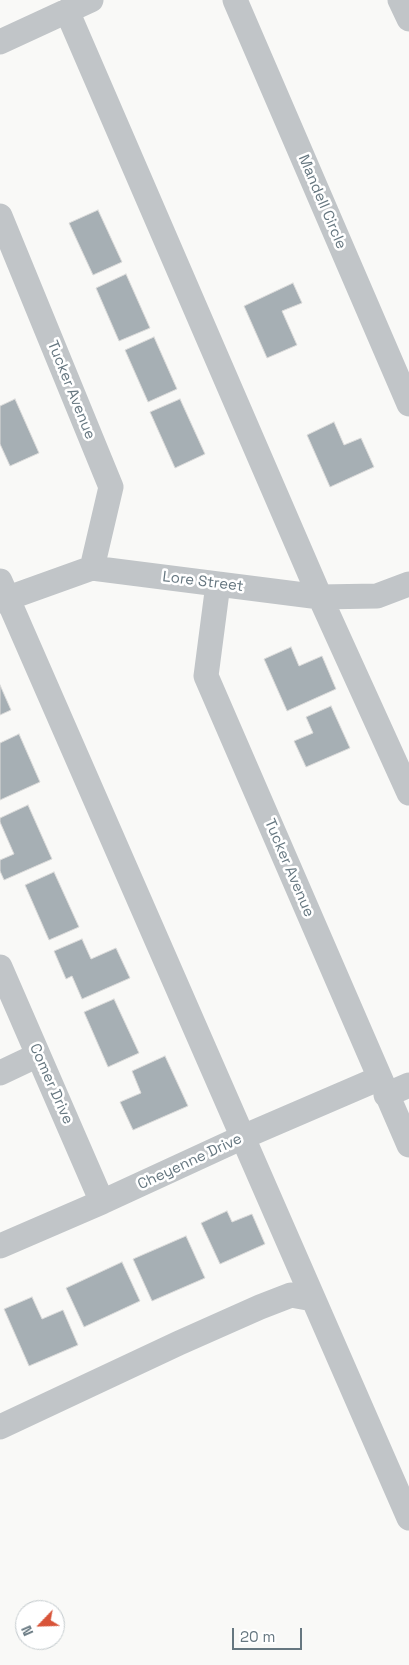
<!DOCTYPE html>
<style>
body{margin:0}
#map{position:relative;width:409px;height:1665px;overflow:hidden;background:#f9f9f7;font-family:"Space Grotesk",sans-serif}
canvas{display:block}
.north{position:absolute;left:15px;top:1600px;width:50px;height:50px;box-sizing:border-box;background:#fff;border:1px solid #c2c9cc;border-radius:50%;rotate:246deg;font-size:14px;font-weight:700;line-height:20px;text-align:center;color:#667780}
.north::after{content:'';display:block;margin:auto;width:18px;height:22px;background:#d85439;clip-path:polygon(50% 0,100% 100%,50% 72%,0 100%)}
.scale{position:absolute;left:232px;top:1628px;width:70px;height:22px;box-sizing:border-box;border:2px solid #667780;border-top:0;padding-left:6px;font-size:15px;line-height:18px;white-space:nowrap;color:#667780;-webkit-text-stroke:4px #fff;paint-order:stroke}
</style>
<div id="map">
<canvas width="409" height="1665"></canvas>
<div class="north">N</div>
<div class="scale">20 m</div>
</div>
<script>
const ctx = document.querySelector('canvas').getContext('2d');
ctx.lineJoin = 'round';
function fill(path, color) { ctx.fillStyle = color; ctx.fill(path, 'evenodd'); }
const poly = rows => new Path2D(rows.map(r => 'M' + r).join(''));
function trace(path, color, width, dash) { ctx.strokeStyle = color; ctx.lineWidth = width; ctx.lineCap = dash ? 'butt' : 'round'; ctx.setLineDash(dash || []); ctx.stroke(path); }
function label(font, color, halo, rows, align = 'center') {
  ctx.font = font + ' "Space Grotesk",sans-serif'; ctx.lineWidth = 5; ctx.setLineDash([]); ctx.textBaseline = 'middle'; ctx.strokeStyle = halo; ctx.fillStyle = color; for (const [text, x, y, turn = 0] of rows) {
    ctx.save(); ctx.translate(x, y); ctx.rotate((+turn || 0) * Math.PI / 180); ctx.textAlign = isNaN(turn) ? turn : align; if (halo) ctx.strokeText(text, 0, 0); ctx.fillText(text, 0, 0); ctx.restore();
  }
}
const building = poly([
 [98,210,122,262,93,275,69,223,98,210],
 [126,274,150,328,119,341,96,288,126,274],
 [293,283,302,303,282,311,297,345,267,358,244,306,293,283],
 [154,337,177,389,148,402,125,350,154,337],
 [15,399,39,453,10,466,0,444,0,406,15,399],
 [180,399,205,454,175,468,150,412,180,399],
 [334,422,344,445,361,438,374,467,330,487,307,435,334,422],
 [291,647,299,666,322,656,336,689,287,711,264,659,291,647],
 [0,685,11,710,0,715,0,685],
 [331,706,350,748,306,767,294,741,313,733,306,717,331,706],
 [19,734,40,782,0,800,0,743,19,734],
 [28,805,52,859,4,880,0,871,0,860,14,854,0,822,0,818,28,805],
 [54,872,79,927,49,940,25,885,54,872],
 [82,939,91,959,116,948,130,978,82,999,72,976,66,979,54,951,82,939],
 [114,999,139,1053,108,1067,84,1012,114,999],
 [165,1056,188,1106,133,1130,120,1102,141,1093,132,1071,165,1056],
 [227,1211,232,1222,252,1214,265,1244,220,1264,201,1223,227,1211],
 [186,1236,205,1278,152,1301,133,1259,186,1236],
 [122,1262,140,1301,84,1327,66,1288,122,1262],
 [32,1297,42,1319,63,1310,78,1345,29,1366,4,1309,32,1297]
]);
fill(building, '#a6afb4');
trace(building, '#dbdbda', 1);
trace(poly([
 [235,0,409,404],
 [400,0,409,19],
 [67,11,320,597,409,793],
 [0,42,91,0],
 [0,216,111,487,92,568],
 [0,581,409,1518],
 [218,584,206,676,409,1145],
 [0,601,92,568,320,597,377,596,409,584],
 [0,967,102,1202],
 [0,1073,38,1055],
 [386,1095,409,1085],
 [0,1246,102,1202,243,1137,380,1078],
 [0,1427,179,1343,260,1307,291,1295,313,1299]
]), '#c1c5c8', 25);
label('15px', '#667780', '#fff', [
 ["Mandell Circle",322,202,67],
 ["Tucker Avenue",71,390,68],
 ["Lore Street",203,582,7],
 ["Tucker Avenue",289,868,67],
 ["Comer Drive",51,1084,66],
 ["Cheyenne Drive",190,1162,-25]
]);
</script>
